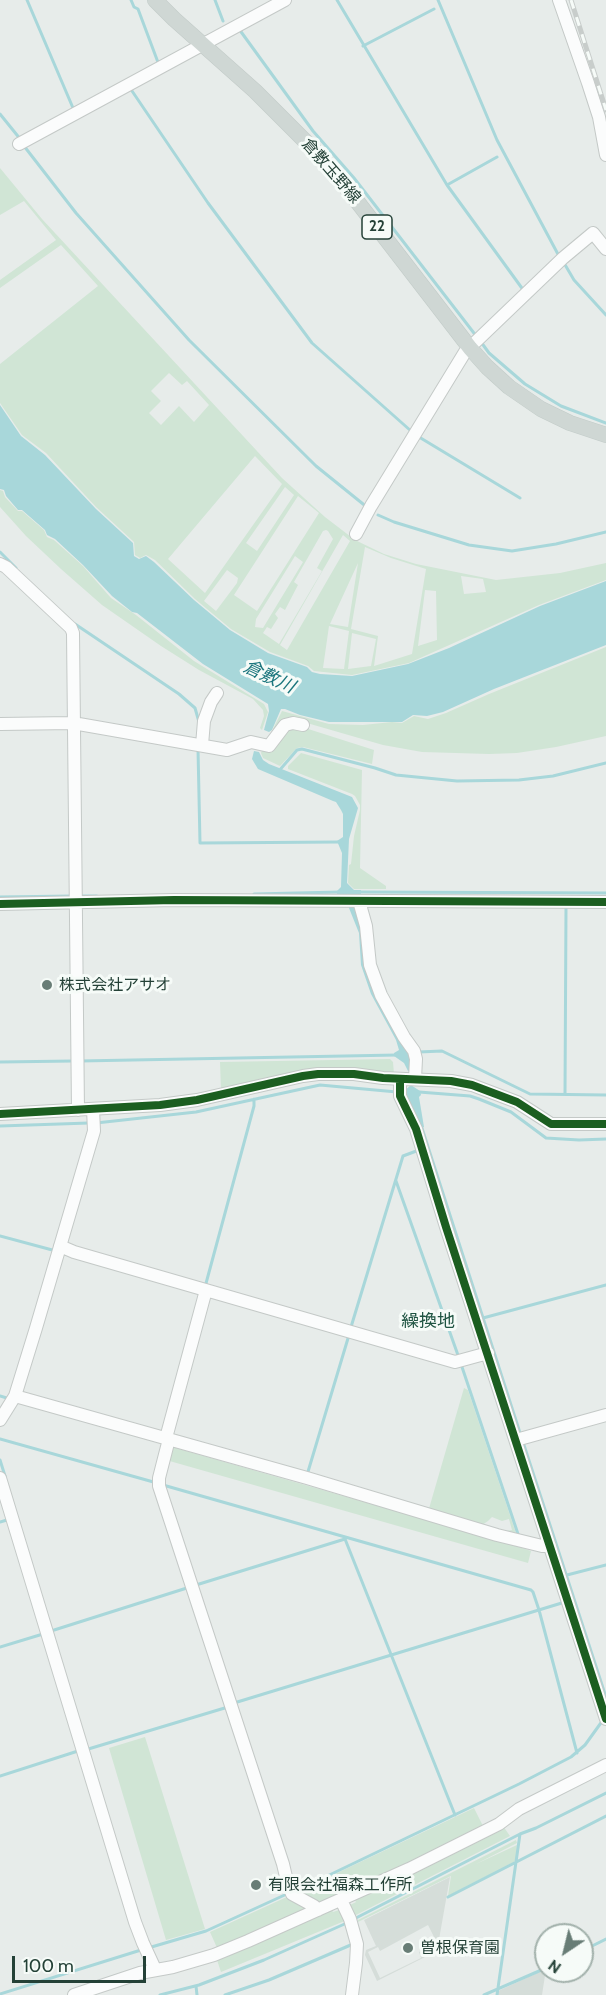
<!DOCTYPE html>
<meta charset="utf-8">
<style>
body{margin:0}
#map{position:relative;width:606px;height:1995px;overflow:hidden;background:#e7ecea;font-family:Cabin,sans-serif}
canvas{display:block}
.north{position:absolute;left:534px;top:1923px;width:60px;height:60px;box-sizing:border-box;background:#f6fbf8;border:2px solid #a2b1ab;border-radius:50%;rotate:215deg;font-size:16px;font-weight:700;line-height:24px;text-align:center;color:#244137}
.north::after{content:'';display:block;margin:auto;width:21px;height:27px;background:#687d76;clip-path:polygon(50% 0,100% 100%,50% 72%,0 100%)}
.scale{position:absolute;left:12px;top:1956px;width:134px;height:27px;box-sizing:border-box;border:3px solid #244137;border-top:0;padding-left:8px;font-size:18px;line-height:21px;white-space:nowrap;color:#244137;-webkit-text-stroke:4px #f6fbf8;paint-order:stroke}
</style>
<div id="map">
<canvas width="606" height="1995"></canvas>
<div class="north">N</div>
<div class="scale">100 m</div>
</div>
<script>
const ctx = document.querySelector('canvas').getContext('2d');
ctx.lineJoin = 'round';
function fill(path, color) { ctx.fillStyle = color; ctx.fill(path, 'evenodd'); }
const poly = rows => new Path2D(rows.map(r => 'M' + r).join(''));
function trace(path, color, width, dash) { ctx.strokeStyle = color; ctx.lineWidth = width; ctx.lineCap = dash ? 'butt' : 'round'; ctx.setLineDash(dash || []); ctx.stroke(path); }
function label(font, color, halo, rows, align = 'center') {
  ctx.font = font + ' Cabin,"Noto Sans JP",sans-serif'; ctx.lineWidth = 6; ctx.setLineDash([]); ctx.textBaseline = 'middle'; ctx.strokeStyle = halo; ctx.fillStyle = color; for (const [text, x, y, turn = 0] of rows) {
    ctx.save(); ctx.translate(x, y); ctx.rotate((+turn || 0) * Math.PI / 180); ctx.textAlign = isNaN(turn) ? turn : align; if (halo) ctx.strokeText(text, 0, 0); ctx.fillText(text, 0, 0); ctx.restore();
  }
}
fill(poly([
 [450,1877,437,1951,377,1981,365,1955,366,1950,376,1946,364,1920],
 [428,1925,437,1943,419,1952,421,1958,380,1978,368,1952,378,1947,380,1951],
 [546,1969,542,1995,498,1995,498,1991]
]), '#d5ddd9');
fill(poly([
 [0,168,42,219,282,478,325,517,355,540,384,554,416,564,496,580,560,573,606,563,606,580,539,605,409,663,352,675,314,671,308,666,270,652,231,629,195,599,155,560,146,555,140,558,135,555,134,542,96,507,46,453,22,435,0,403,0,364,98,286,61,245,0,288,0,280,56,240,24,201,0,215],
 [169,373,182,385,187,381,209,405,194,422,179,406,161,425,149,413,161,401,151,391],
 [255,456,282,484,205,593,168,559],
 [285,487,294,495,257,551,246,543],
 [298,496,319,513,257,611,234,595],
 [326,530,328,531,333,539,317,568,322,571,279,644,263,633,267,627,271,629,278,618,275,614,280,607,285,610,298,585,294,582,323,531],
 [343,535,350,541,287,650,280,645],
 [365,547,391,558,426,569,412,654,374,666,378,636,351,629],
 [295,556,303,562,263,628,255,627,256,619],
 [358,563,348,627,330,624],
 [227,570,238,578,237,583,216,611,204,601],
 [461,576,483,579,486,592,464,594],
 [425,590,436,591,437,640,418,646],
 [329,626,349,631,344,669,323,668],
 [352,633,376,639,371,666,348,669],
 [0,490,3,491,5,497,18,511,22,511,44,530,47,537,54,540,83,566,111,598,136,615,194,661,264,704,268,712,262,730,260,728,264,716,263,710,253,699,199,670,161,646,102,605,61,569,26,536,0,507],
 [606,647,606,736,556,747,517,753,489,754,422,752,383,745,300,721,270,735,282,711,329,724,363,725,392,722,402,723,414,716,428,719,446,713,489,694],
 [302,727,374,750,372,764,303,747,297,748,280,766,263,758,261,753,263,747,282,730],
 [301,753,362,770,360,868,386,886,386,889,354,889,348,883,349,865,351,864,354,836,360,810,360,805,355,796,352,794,288,769,288,766],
 [390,1059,393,1062,394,1074,353,1071,221,1090,220,1062],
 [464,1388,468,1390,517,1536,505,1531,512,1530,509,1519,502,1521,492,1517,488,1521,479,1527,428,1512],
 [169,1446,511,1544,531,1551,528,1563,166,1460],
 [145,1737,205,1929,166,1940,109,1748],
 [474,1808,483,1826,324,1905,295,1893],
 [503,1826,510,1836,354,1916,350,1905,356,1902,354,1899],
 [516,1840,517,1843,476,1864,517,1845,516,1859,514,1862,448,1896,451,1876,358,1922,358,1920],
 [289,1896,311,1907,218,1950,210,1932],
 [331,1909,333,1912,339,1910,347,1920,221,1972,216,1957]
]), '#d0e5d5');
fill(poly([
 [0,405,21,436,45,455,96,509,133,543,134,556,139,559,146,556,154,562,194,600,230,630,268,653,307,667,312,672,320,674,352,676,408,664,449,648,540,606,606,581,606,645,494,689,443,712,427,716,413,715,402,722,329,722,300,715,285,709,281,709,272,730,269,732,264,730,269,711,268,704,203,664,137,613,132,612,112,596,83,565,55,539,47,535,45,530,22,510,18,510,6,496,4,490,0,489],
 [254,751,259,752,263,760,269,764,352,797,358,808,349,839,347,883,354,890,361,890,361,894,356,895,364,930,367,965,412,1054,411,1070,408,1071,404,1063,394,1056,394,1053,399,1050,396,1040,371,994,361,965,359,933,349,908,350,905,340,895,337,894,337,891,341,887,342,853,337,841,343,837,343,814,341,810,336,802,333,801,258,769,252,759],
 [411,1085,420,1091,421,1095,419,1097,424,1127,421,1128,404,1091]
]), '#a8d7da');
trace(poly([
 [27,0,73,108],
 [131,0,134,7,138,9,159,65],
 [215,0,223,21],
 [337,0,447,185,524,291],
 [438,0,497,140,560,258],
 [239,29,313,131,354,178,477,337],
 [363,46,434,9],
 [130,88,208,203,312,343,411,431],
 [0,114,21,140],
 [24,146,76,213,189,340,316,466,368,508],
 [447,185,497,157],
 [564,263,574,280,606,315],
 [481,342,489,353,525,384,561,406,606,423],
 [419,437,520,498],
 [378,515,394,522,469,545,512,551,556,544,606,532],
 [0,552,16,568],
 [75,624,179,694,195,708,199,722],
 [198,749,200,843,339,842],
 [278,772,297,750,302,749,375,768,396,775,457,781,519,780,553,776,606,763],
 [359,892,606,893],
 [254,894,340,892],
 [80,896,97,896],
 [0,897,73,896],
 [419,1052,442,1051,530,1094,606,1095],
 [80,1061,397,1055],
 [0,1062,73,1061],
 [419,1092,470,1096,479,1099,511,1112,546,1138,579,1140,606,1139],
 [565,1094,566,907],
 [96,1123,196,1112,320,1085,397,1092],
 [421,1125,521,1436],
 [0,1126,89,1123],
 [396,1181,459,1358],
 [0,1236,56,1251],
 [205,1287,254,1106,254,1099],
 [483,1318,606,1285],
 [351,1327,403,1156,419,1150],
 [461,1364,519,1537],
 [0,1396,10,1399],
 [0,1439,157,1483],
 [523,1442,606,1697],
 [0,1460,5,1476],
 [307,1475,349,1335],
 [163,1485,531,1590,533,1592,539,1610,577,1753],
 [0,1522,7,1520],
 [345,1539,455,1815],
 [567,1575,606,1565],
 [196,1585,345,1539,345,1537],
 [51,1631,190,1587],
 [0,1647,43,1634],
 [234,1703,565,1602],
 [85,1750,228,1707],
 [0,1776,78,1751],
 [296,1891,519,1784,571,1757,585,1745,603,1720],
 [448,1897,606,1816],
 [354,1919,520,1834,536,1828,606,1793],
 [148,1948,206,1931,289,1893],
 [582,1951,606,1939],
 [196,1986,197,1995],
 [0,1994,141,1950],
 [160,1995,199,1985,264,1960,349,1922],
 [225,1995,269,1980,353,1944],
 [484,1995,546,1968],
 [497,1995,520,1834]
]), '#a8d7da', 3);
const minor = poly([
 [559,0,588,83,599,117,606,155],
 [19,144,285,0],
 [356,534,371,506,465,352,563,258,593,233,606,249],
 [0,564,6,567,71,628,73,633,78,1110],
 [0,724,73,723,227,750,251,742,269,746,285,725,293,723,303,725],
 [202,745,204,721,211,702,217,693],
 [359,901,366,926,370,965,381,995,404,1037,414,1051,416,1059,415,1079],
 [0,904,174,900,606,902],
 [400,1079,400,1096,416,1129,446,1227,606,1719],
 [0,1114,160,1105,197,1100,303,1076,318,1074,354,1074,383,1078,451,1081,472,1085,517,1102,551,1124,606,1124],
 [60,1246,74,1252,455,1362,488,1353],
 [15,1396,307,1478,497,1535,542,1546,550,1546],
 [0,1420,15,1396,36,1328,94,1131,93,1109],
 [166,1438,206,1290],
 [169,1439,159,1478,159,1486,283,1864,287,1881,292,1894,314,1906,318,1910],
 [516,1440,606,1415],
 [0,1478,135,1922,143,1943,155,1969],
 [341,1900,350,1919,357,1944,356,1963,352,1995],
 [74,1995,140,1973,173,1967,214,1955,248,1941,409,1869,499,1824,519,1809,606,1765]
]);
const major = poly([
 [155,0,174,19,255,91,314,150,346,187,470,348,487,367,509,387,541,409,570,423,606,435]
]);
trace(minor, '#c4c9c7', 14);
trace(major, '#c2cbc8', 16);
trace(minor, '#fbfcfc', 12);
trace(major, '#cfd7d4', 15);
const rail = poly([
 [571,0,606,110]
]);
trace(rail, '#c8cdcb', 5);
trace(rail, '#f6fbf8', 3, [9]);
trace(poly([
 [0,904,174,900,606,902],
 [400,1079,400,1096,416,1129,446,1227,606,1719],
 [0,1114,160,1105,197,1100,303,1076,318,1074,354,1074,383,1078,451,1081,472,1085,517,1102,551,1124,606,1124]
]), '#1b5e20', 8);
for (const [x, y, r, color] of [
 [47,985,6,"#687d76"],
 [256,1885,6,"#687d76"],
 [408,1948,6,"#687d76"]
]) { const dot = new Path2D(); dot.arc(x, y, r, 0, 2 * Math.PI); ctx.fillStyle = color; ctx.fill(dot); trace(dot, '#f6fbf8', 2); }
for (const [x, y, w] of [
 [377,227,30]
]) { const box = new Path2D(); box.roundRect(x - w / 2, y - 12, w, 24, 4.5); ctx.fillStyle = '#f6fbf8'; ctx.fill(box); trace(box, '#244137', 1.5); }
label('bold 15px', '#244137', null, [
 ["22",377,227]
]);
label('16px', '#244137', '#f6fbf8', [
 ["倉敷玉野線",331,171,49]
]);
label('16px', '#244137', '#f6fbf8', [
 ["株式会社アサオ",59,985],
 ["有限会社福森工作所",268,1885],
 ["曽根保育園",420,1948]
], 'left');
label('italic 18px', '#1c767e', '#f6fbf8', [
 ["倉敷川",269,677,25]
]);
label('18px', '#1f5442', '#f6fbf8', [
 ["繰換地",428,1322]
]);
</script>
